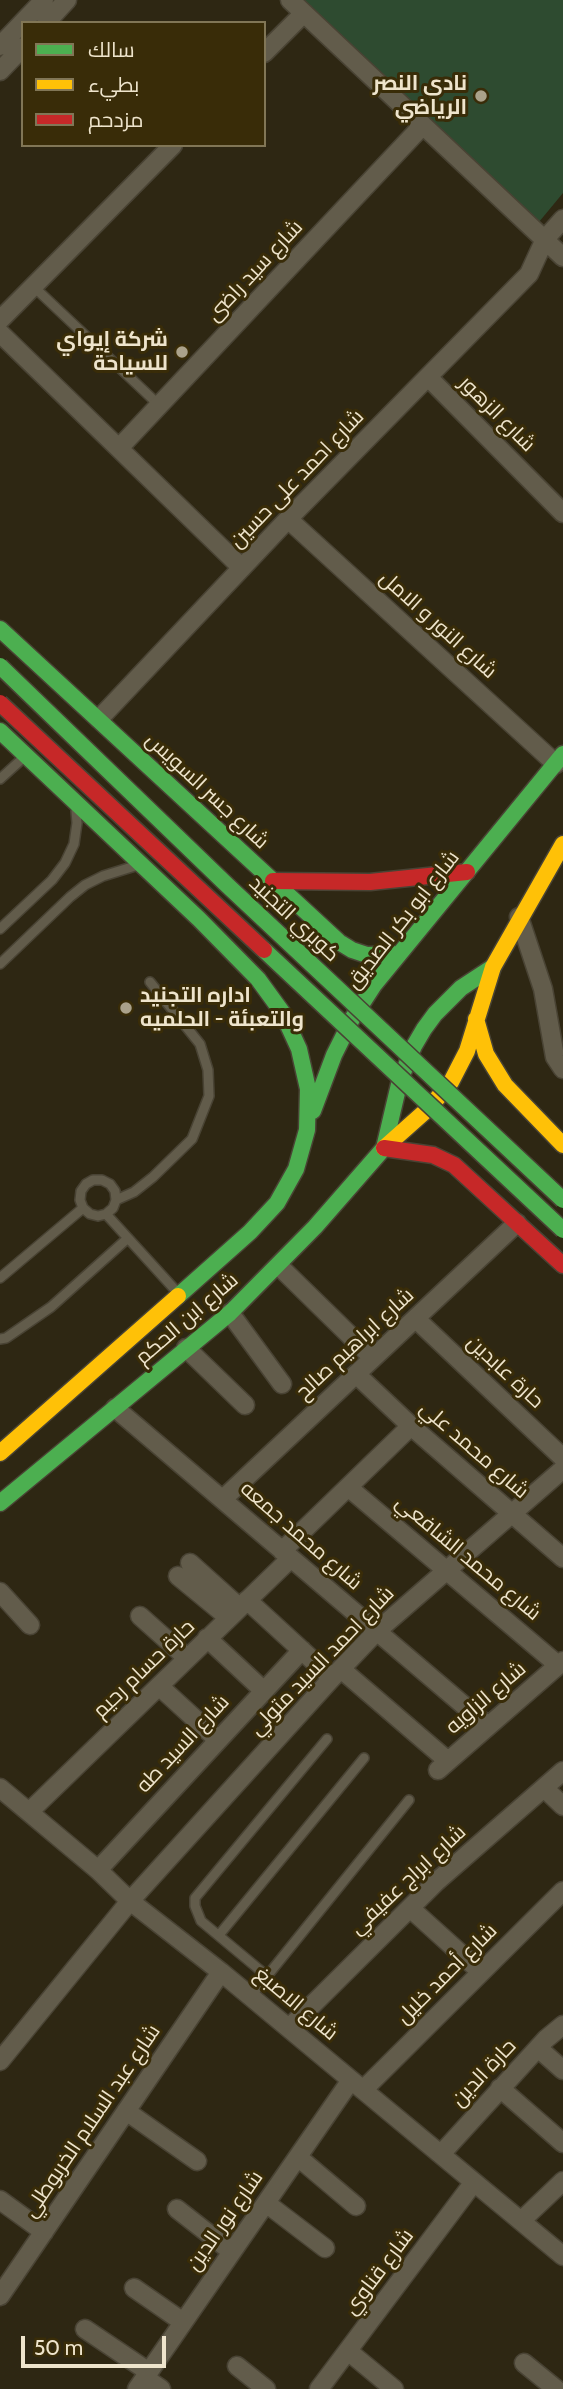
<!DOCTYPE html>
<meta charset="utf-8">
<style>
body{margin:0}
#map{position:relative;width:563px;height:2389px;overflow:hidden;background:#2e2713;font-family:Cabin,Cairo,sans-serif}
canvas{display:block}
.legend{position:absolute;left:21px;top:21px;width:245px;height:126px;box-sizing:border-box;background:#392c08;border:2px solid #817656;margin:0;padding:9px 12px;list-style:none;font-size:21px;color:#eee4cc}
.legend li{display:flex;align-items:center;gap:14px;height:35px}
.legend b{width:35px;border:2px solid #817656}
.scale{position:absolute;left:21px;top:2336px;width:145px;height:32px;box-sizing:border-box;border:4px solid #eee4cc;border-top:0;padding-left:9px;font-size:21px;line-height:24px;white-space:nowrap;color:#eee4cc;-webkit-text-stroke:5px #392c08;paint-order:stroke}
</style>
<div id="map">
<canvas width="563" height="2389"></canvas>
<ul class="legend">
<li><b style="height:9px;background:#4caf50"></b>سالك</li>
<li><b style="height:9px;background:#ffc107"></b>بطيء</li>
<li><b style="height:9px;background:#c62828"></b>مزدحم</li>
</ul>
<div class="scale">50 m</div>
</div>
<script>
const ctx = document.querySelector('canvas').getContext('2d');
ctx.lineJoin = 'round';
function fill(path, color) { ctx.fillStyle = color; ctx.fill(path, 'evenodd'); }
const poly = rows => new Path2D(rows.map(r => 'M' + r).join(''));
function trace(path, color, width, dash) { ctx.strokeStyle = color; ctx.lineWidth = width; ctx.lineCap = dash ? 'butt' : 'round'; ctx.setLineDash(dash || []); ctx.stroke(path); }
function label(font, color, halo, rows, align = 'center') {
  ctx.font = font + ' Cabin,Cairo,sans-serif'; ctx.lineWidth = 6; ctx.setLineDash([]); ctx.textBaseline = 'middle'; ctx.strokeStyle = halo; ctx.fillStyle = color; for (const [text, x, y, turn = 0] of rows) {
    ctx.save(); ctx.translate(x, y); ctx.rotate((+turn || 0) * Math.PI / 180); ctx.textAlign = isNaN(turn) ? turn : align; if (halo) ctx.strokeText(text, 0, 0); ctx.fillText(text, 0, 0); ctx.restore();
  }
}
fill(poly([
 [299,0,563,0,563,193,534,228]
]), '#2e4b30');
const lane = poly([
 [33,286,160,406],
 [0,779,22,759],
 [0,929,52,880,65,863,74,844,77,823,76,811],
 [0,964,70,897,85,885,103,876,135,866],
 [116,1200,115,1191,110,1184,102,1180,93,1180,86,1184,81,1191,80,1200,83,1208,90,1214,98,1216,106,1214,113,1208,116,1200,134,1192,153,1177,192,1139,209,1096,208,1070,200,1044,150,982],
 [106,1214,178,1293],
 [0,1278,83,1208],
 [0,1339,6,1338,51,1307,128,1238],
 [219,1935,364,1758],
 [267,1976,201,1921,195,1906,195,1898,327,1739],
 [251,1996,409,1800]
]);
const street = poly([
 [290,0,563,257],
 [46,23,67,0],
 [0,46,44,0],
 [264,53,304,13],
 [0,71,23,47],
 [0,320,173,145],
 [0,333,242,568],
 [428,377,563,513],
 [119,448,423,125],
 [288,519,556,764],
 [99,719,288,519,529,274,545,239,563,219],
 [519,917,543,989,555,1057,563,1069],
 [279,1266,373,1358],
 [230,1313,282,1384],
 [416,1319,563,1458],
 [186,1348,245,1405],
 [356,1374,411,1426,563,1558],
 [115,1408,488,1726],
 [348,1487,558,1665],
 [223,1499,517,1223],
 [282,1551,411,1426],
 [190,1563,239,1607],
 [178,1576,229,1618],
 [0,1592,30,1625],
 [247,1600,332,1678],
 [140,1616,187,1658],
 [207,1638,264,1691],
 [341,1669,448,1761],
 [159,1686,218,1740],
 [438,1770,563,1661],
 [0,1788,98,1870,130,1901,221,1972,563,2256],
 [544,1788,563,1806],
 [29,1812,291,1558],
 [98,1870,302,1650],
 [410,1908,481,1972],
 [289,2028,436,1882,563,1771],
 [538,2048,563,2070],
 [0,2061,130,1901,332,1678,377,1631,563,1469],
 [500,2088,563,2143],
 [363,2090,563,1891],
 [126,2111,197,2161],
 [441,2154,546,2039,563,2025],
 [298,2157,356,2206],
 [0,2200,44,2232],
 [266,2203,325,2248],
 [177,2209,232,2252],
 [521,2221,563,2181],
 [134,2288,183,2322],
 [0,2296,221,1972],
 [85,2329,149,2372],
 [348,2351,394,2389],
 [524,2363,556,2389],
 [237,2366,266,2389],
 [145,2378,161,2389],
 [137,2389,351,2080],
 [319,2389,474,2182]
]);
const fast = poly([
 [0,629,339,942,352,950,367,955,399,954],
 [0,731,199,919,258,979,282,1012,299,1049,308,1089,307,1130],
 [313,1111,334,1055,352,1019,374,985,563,754],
 [384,1148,400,1080,414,1046,424,1029,435,1014,461,988,493,967],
 [178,1296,250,1232,277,1203,296,1169,307,1130],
 [0,1503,230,1313,315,1227,384,1148]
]);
const slow = poly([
 [476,1019,486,1054,505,1085,563,1145],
 [384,1148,429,1108,451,1082,467,1051,493,967,563,844],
 [0,1453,178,1296]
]);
const jam = poly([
 [273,881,370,882,467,872],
 [384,1148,433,1155,454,1165,563,1265]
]);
trace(lane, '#494334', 12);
trace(street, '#494334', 21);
trace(fast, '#494334', 19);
trace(slow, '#494334', 19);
trace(jam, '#494334', 19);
trace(lane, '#625c4b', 9);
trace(street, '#625c4b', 18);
trace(fast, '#4caf50', 16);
trace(slow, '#ffc107', 16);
trace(jam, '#c62828', 16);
const fastBridge = poly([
 [0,666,227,885,563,1200],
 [264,950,563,1230]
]);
const jamBridge = poly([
 [0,703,264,950]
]);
trace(fastBridge, '#494334', 19, []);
trace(jamBridge, '#494334', 19, []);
trace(fastBridge, '#4caf50', 16);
trace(jamBridge, '#c62828', 16);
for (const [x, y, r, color] of [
 [481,96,7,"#aba28b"],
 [182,352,7,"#aba28b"],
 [126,1008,7,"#aba28b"]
]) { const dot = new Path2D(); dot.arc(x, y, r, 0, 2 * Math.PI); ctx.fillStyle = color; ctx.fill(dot); trace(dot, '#392c08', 2.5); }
label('bold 21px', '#eee4cc', '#392c08', [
 ["نادي النصر",467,84],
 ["الرياضي",467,108],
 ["شركة إيواي",168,340],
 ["للسياحة",168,364],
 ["اداره التجنيد",140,996,"left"],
 ["والتعبئة - الحلميه",140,1020,"left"]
], 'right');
label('21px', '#eee4cc', '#392c08', [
 ["شارع سيد راضى",255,271,-47],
 ["شارع الزهور",497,414,45],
 ["شارع احمد على حسين",297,479,-46],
 ["شارع النور و الامل",438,625,42],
 ["شارع جسر السويس",207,791,43],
 ["كوبري التجنيد",294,919,43],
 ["شارع ابو بكر الصديق",403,920,-52],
 ["شارع ابن الحكم",187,1319,-41],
 ["شارع ابراهيم صالح",355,1344,-43],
 ["حارة عابدين",505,1372,43],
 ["شارع محمد علي",474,1450,41],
 ["شارع محمد جمعه",301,1536,41],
 ["شارع محمد الشافعي",468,1558,40],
 ["شارع احمد السيد متولي",322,1661,-46],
 ["حارة حسام رحيم",144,1669,-44],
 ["شارع الزاويه",486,1698,-41],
 ["شارع السيد طه",183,1744,-47],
 ["شارع ابراج عفيفي",408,1880,-43],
 ["شارع أحمد خليل",447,1974,-45],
 ["شارع الاصبغ",296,2004,40],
 ["حارة الدين",484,2073,-47],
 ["شارع عبد السلام الخربوطلي",92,2121,-56],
 ["شارع نور الدين",225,2221,-55],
 ["شارع قناوي",379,2272,-53]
]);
</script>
